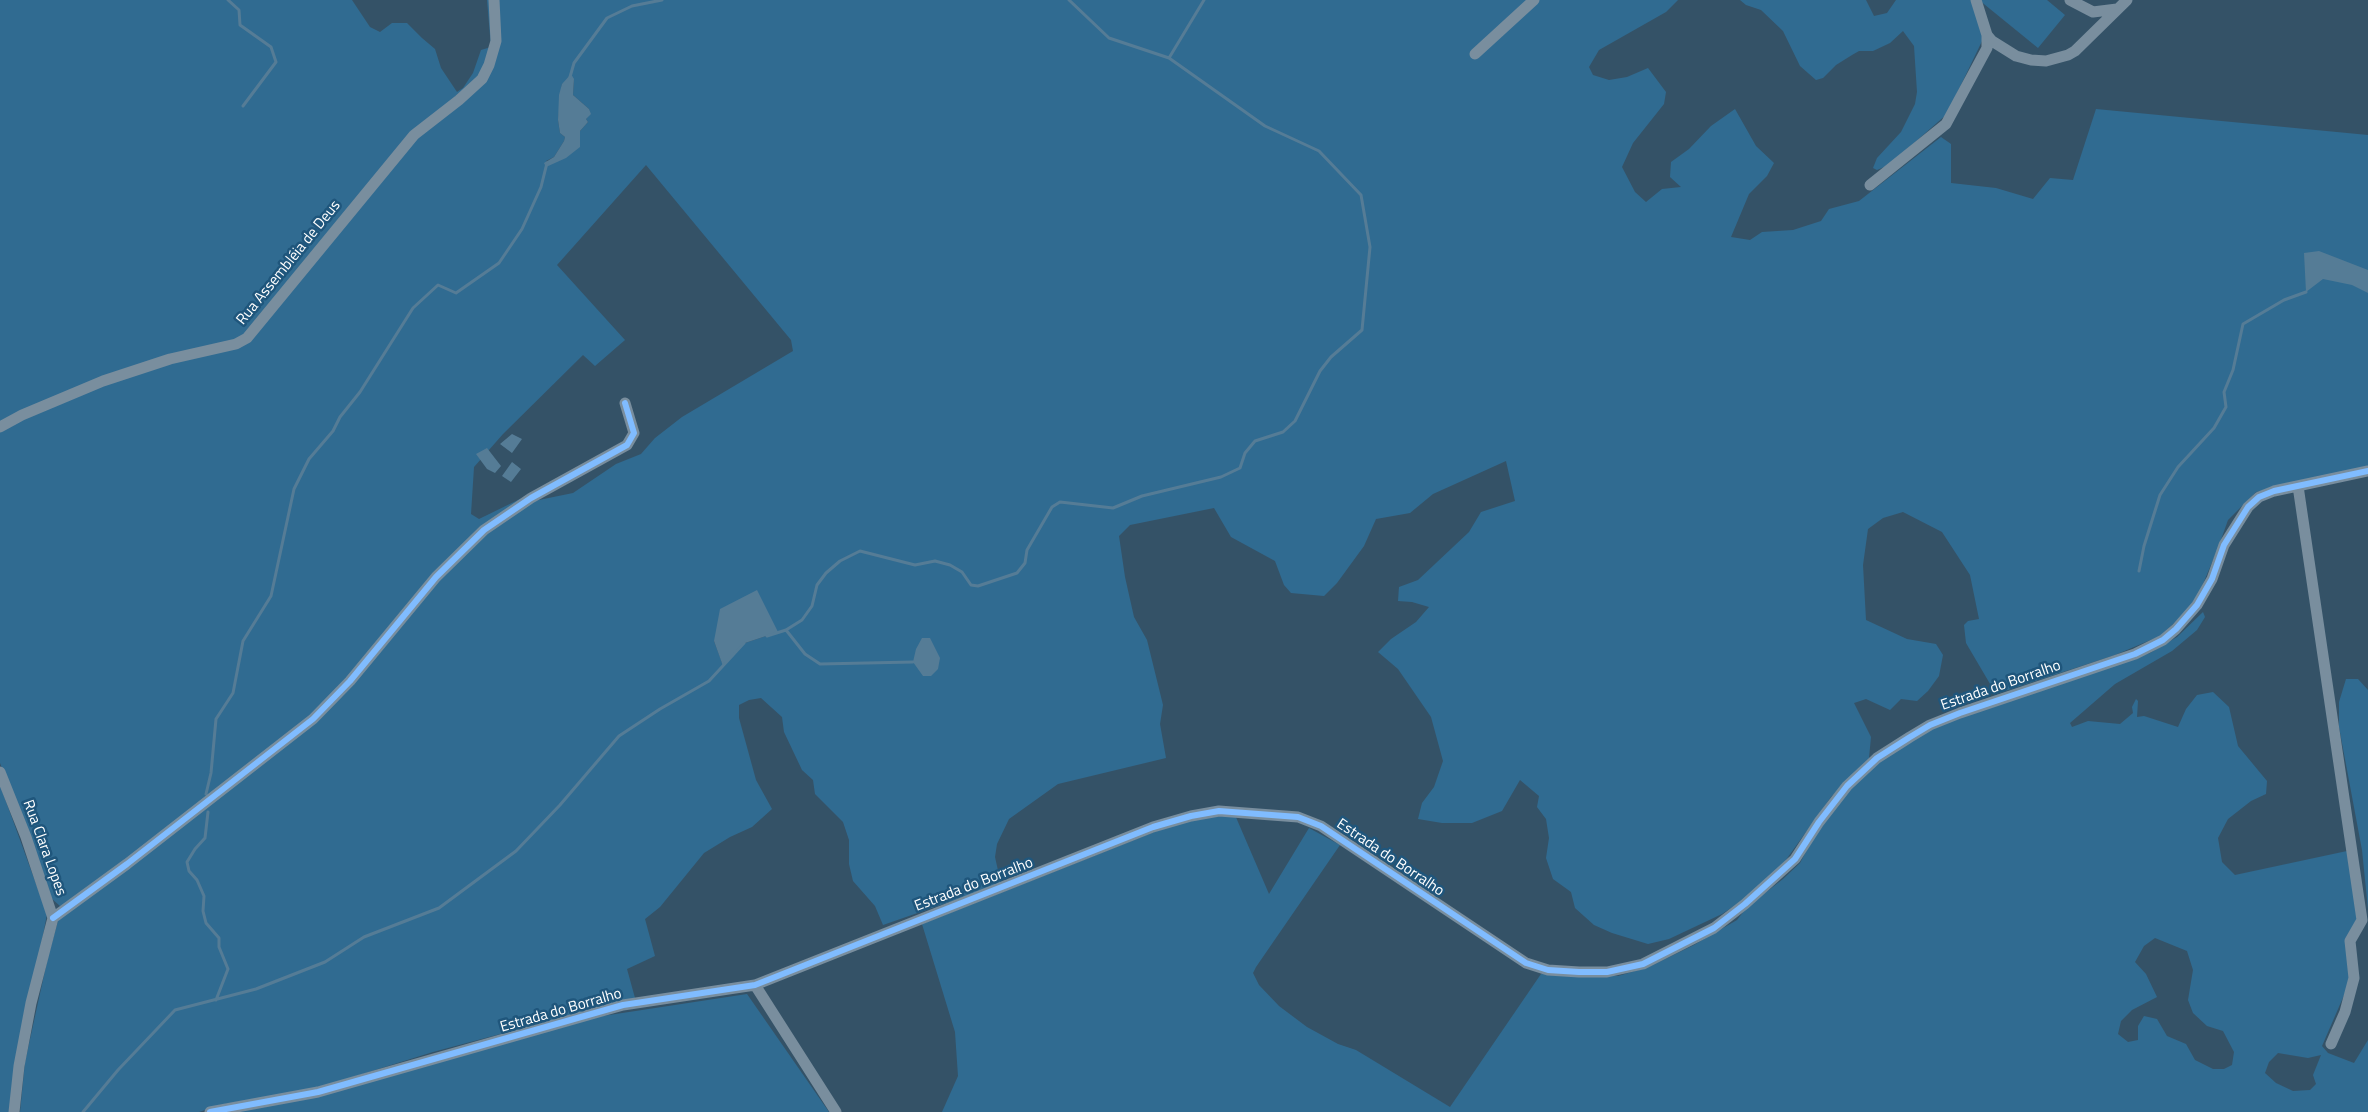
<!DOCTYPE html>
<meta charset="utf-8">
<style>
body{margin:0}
canvas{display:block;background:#345267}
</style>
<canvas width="2368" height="1112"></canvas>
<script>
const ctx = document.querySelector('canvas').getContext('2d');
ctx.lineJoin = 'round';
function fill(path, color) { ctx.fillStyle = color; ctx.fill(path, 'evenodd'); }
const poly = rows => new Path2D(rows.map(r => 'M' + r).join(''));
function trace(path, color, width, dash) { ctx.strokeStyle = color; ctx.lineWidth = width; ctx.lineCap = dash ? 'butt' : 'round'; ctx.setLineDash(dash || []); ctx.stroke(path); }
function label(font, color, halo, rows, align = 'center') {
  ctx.font = font + ' "Titillium Web",sans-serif'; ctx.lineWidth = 5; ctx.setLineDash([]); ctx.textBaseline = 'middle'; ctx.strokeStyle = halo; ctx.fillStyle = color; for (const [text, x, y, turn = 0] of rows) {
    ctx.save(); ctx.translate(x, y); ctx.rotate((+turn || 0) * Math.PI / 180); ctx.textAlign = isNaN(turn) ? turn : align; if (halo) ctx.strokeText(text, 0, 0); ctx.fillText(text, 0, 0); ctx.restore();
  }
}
fill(poly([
 [0,0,352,0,370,27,380,32,392,23,407,23,422,38,435,49,441,68,457,92,463,88,473,73,481,50,491,47,487,0,1678,0,1666,12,1599,50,1589,67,1593,75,1609,80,1627,77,1648,68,1666,92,1664,104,1633,143,1622,167,1635,192,1646,202,1662,189,1681,187,1670,177,1671,162,1689,149,1711,126,1735,109,1756,146,1774,163,1767,176,1749,194,1731,237,1750,240,1762,232,1793,230,1821,221,1829,209,1859,201,1941,137,1951,144,1951,183,1996,188,2033,199,2050,178,2073,180,2096,109,2368,135,2368,467,2256,492,2228,520,2218,548,2200,591,2187,611,2160,636,2115,655,1996,694,1966,643,1964,625,1968,621,1979,619,1970,575,1942,532,1903,512,1883,518,1868,529,1863,565,1866,620,1907,639,1936,644,1943,655,1939,676,1928,691,1917,701,1901,699,1890,710,1866,699,1854,703,1871,737,1869,758,1831,797,1783,864,1746,898,1722,914,1669,939,1648,944,1612,933,1594,925,1575,908,1571,892,1553,879,1546,858,1549,838,1546,819,1537,807,1539,796,1520,780,1502,811,1472,823,1442,823,1418,819,1422,803,1434,787,1443,761,1431,717,1398,669,1378,652,1391,639,1416,622,1429,607,1412,602,1398,601,1399,587,1418,580,1469,532,1481,512,1515,501,1506,461,1433,494,1410,513,1376,519,1364,546,1337,583,1324,596,1291,593,1284,585,1275,561,1231,537,1214,508,1130,525,1119,536,1125,577,1134,617,1147,640,1163,705,1160,724,1166,758,1058,784,1009,819,997,844,995,857,1001,884,883,925,875,906,853,881,849,864,849,840,843,822,815,794,813,780,802,770,784,732,782,717,761,698,749,700,739,705,739,718,756,780,772,809,752,827,730,837,704,853,660,907,645,919,655,956,627,969,635,998,433,1052,314,1089,219,1105,199,1112,20,1112,25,1062,48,957,58,921,66,905,60,906,51,898,0,763],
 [574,79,573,95,589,109,590,114,586,119,588,122,580,131,580,142,546,167,546,161,554,157,564,141,565,137,560,133,558,120,562,84],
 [646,165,791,340,793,351,682,417,655,438,641,454,616,464,573,493,534,501,520,499,479,519,471,514,474,467,503,434,583,355,595,366,625,340,557,265],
 [778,632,742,644,723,665,714,641],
 [1740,0,1866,0,1874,16,1887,13,1896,0,1972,0,1983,39,1947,114,1889,165,1877,170,1873,168,1877,158,1901,132,1915,104,1917,92,1914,46,1903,31,1890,43,1873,51,1859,51,1852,55,1836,65,1823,78,1816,80,1800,66,1783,31,1761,10,1746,5],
 [1979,0,2047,0,2065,15,2038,48],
 [2203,612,2205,617,2197,630,2172,651,2115,684,2070,723,2072,727,2088,721,2120,724,2133,713,2132,707,2136,699,2138,701,2137,717,2144,716,2178,727,2186,709,2197,695,2213,692,2229,707,2238,746,2267,781,2266,794,2251,801,2228,819,2218,838,2222,862,2235,875,2347,851,2359,919,2348,986,2322,1046,2328,1053,2354,1063,2368,1040,2368,1112,942,1112,958,1076,955,1032,922,924,1167,827,1200,818,1235,815,1269,894,1309,828,1340,845,1256,967,1253,973,1259,985,1279,1006,1307,1027,1338,1044,1356,1050,1450,1107,1541,974,1618,976,1649,967,1694,945,1737,920,1747,907,1783,879,1800,863,1816,833,1853,786,1877,763,1941,724,2150,653,2177,637],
 [2155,938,2187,951,2193,970,2188,1000,2193,1013,2207,1026,2223,1031,2234,1052,2232,1065,2224,1069,2213,1069,2195,1060,2186,1044,2167,1036,2157,1019,2144,1016,2138,1026,2138,1040,2128,1042,2118,1034,2121,1021,2132,1010,2157,997,2146,974,2135,962,2144,946],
 [2278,1053,2308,1058,2321,1055,2313,1075,2316,1084,2310,1090,2293,1091,2276,1083,2265,1073,2269,1062],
 [2346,679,2358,679,2368,690,2368,909,2362,850,2339,727,2339,702],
 [0,785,47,914,10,1112,0,1112],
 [747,994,829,1112,220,1112,583,1019]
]), '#306b91');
fill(poly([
 [571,74,574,79,573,95,589,109,591,114,586,119,588,122,580,131,580,147,566,158,546,167,544,163,554,157,564,141,565,137,560,133,558,120,559,95,562,84],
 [2319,251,2368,270,2368,293,2352,285,2323,279,2306,292,2304,253],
 [512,434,522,439,512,453,500,444],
 [487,448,501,466,495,473,487,469,476,454],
 [512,462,521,469,511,482,502,476],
 [757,590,778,632,742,644,723,666,714,641,720,609],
 [922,638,930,638,940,658,938,669,931,676,923,676,913,662,916,649]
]), '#557c96');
trace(poly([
 [228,0,239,10,240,25,271,47,276,62,243,106],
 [1169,58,1204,0],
 [570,77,574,63,607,18,632,6,662,0],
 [2139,571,2144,546,2160,495,2178,467,2214,428,2226,407,2224,392,2233,370,2243,324,2284,300,2306,292],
 [786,630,805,654,820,664,913,662],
 [767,636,786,630,802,620,812,606,817,585,826,573,840,561,860,551,915,565,935,561,950,565,962,572,971,585,978,586,1017,573,1025,563,1027,550,1052,507,1060,502,1113,508,1142,496,1221,477,1240,468,1245,453,1255,441,1283,432,1295,421,1320,371,1331,357,1362,330,1370,247,1361,195,1319,151,1265,126,1169,58,1109,38,1069,0],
 [206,794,211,773,216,719,233,693,243,641,271,596,294,489,309,459,333,431,340,417,360,392,413,308,438,285,456,293,499,263,522,229,541,187,547,163],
 [208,812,205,838,195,849,187,862,189,871,197,880,204,896,203,911,206,923,219,938,219,947,228,969,216,1000],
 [83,1112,118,1070,175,1010,256,989,325,962,364,937,439,908,516,851,560,805,619,736,660,709,709,681,744,643]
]), '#557c96', 3);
trace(poly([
 [1976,0,1987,35,1992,41,2016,56,2031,60,2046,61,2068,55,2075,51,2127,0],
 [2070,0,2093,12,2117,9],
 [1475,54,1534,0],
 [1870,185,1946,124,1987,48,1987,35],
 [0,427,22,415,103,381,170,359,236,344,247,338,414,135,459,100,482,79,489,65,496,41,494,0],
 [2298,486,2362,920,2350,941,2354,978,2345,1012,2331,1044],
 [0,772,26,837,53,918,31,1003,19,1066,14,1112],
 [53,918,127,864,313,719,350,681,436,577,484,530,531,498,627,445,634,433,625,403],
 [755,985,836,1112],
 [210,1112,318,1092,623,1005,755,985,1153,827,1191,816,1219,811,1298,817,1321,826,1526,963,1548,970,1579,972,1607,972,1643,964,1714,928,1745,904,1795,859,1819,822,1847,786,1877,758,1910,737,1930,725,1960,713,2135,654,2163,640,2176,629,2197,605,2212,579,2224,545,2248,507,2259,497,2274,491,2368,471]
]), '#798e9e', 11);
trace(poly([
 [53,918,127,864,313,719,350,681,436,577,484,530,531,498,627,445,634,433,625,403],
 [210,1112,318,1092,623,1005,755,985,1153,827,1191,816,1219,811,1298,817,1321,826,1526,963,1548,970,1579,972,1607,972,1643,964,1714,928,1745,904,1795,859,1819,822,1847,786,1877,758,1910,737,1930,725,1960,713,2135,654,2163,640,2176,629,2197,605,2212,579,2224,545,2248,507,2259,497,2274,491,2368,471]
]), '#80bcff', 6);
label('15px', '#fff', '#1f567c', [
 ["Rua Assembléia de Deus",289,263,-51],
 ["Estrada do Borralho",2001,686,-19],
 ["Rua Clara Lopes",44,848,70],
 ["Estrada do Borralho",1390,858,34],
 ["Estrada do Borralho",974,885,-21],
 ["Estrada do Borralho",561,1011,-16]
]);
</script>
